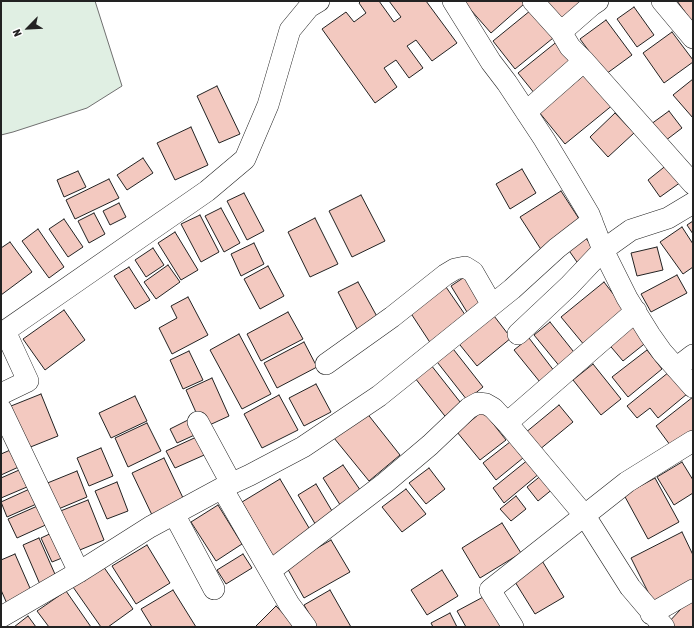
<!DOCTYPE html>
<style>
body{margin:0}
#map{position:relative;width:694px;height:628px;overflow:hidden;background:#fff;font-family:"Asap Condensed",sans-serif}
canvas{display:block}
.frame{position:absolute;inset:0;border:2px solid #222;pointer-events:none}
.north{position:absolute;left:8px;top:8px;width:40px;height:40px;-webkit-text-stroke:3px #fff;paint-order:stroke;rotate:246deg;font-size:11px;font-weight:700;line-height:16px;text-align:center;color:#222}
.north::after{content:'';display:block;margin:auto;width:14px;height:18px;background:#222;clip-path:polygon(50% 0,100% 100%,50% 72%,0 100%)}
</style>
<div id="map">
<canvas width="694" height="628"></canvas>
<div class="frame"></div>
<div class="north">N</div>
</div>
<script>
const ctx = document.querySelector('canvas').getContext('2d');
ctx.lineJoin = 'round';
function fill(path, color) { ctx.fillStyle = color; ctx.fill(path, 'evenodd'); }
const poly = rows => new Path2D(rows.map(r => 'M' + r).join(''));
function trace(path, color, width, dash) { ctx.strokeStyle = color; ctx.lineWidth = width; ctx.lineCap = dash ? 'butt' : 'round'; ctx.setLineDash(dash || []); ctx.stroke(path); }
const green = poly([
 [1,1,95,1,122,86,87,108,13,132,1,135,1,1]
]);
fill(green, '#e0efe3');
trace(green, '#6f6f6f', 1);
const building = poly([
 [361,1,379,1,394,22,401,17,389,1,426,1,457,43,432,61,416,40,407,46,423,68,409,78,396,60,384,68,397,87,375,103,322,29,346,12,354,22,366,13,359,3,361,1],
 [463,1,522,1,524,4,491,33,463,1],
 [544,1,581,1,562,24,544,1],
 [677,1,693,1,693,23,677,1],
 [536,6,558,34,515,69,493,41,536,6],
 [634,7,654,35,637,47,617,19,634,7],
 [606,20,632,55,606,74,580,39,606,20],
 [672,32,693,60,693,62,664,83,643,53,672,32],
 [559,40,575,61,535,94,518,73,559,40],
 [588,72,614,104,565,144,539,112,588,72],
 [693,79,693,118,673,95,693,79],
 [217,86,240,134,219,143,197,96,217,86],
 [669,111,682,128,661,144,647,127,669,111],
 [615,113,634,133,608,157,590,137,615,113],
 [191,127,208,165,175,180,157,143,191,127],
 [143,158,153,173,127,190,117,175,143,158],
 [668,164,681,182,660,197,648,180,668,164],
 [522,169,536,193,510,209,496,184,522,169],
 [78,171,86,187,64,197,57,180,78,171],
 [109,179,119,198,75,219,66,200,109,179],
 [561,191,583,225,542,251,520,217,561,191],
 [244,193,264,231,247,240,227,201,244,193],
 [361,195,385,241,352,257,329,211,361,195],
 [119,203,126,217,110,225,103,211,119,203],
 [221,208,240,243,224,252,205,216,221,208],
 [94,213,105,234,89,243,78,221,94,213],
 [200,215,219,252,201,262,181,224,200,215],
 [315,218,338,264,310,277,288,232,315,218],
 [64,219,83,247,68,257,49,229,64,219],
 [693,221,693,234,687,225,693,221],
 [682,227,693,244,693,267,683,274,660,242,682,227],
 [38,229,64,267,49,278,22,241,38,229],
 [175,232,198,270,181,280,158,243,175,232],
 [582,233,594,249,577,262,565,245,582,233],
 [10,242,32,272,1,295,1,248,10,242],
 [254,243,264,264,241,276,231,254,254,243],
 [657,247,663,270,637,276,631,253,657,247],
 [153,248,164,265,146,277,135,260,153,248],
 [168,265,180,282,156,299,144,282,168,265],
 [268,266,284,296,260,309,244,279,268,266],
 [129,267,150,300,135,309,114,276,129,267],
 [677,275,687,293,651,312,641,294,677,275],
 [466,276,486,307,470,317,451,286,466,276],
 [358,282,380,322,359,333,338,292,358,282],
 [604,282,627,312,585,346,561,317,604,282],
 [446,287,468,319,431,344,410,312,446,287],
 [188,297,208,335,172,354,159,328,177,318,171,306,188,297],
 [64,310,85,340,45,370,23,339,64,310],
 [288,312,303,339,261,361,247,334,288,312],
 [491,312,511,338,477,366,456,340,491,312],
 [632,321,648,341,623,361,606,341,632,321],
 [550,322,577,356,561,368,534,335,550,322],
 [239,334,271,394,242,409,210,350,239,334],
 [529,338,558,376,544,387,514,350,529,338],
 [304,342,317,367,277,388,264,363,304,342],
 [450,345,483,387,467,400,434,358,450,345],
 [647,350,662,369,628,397,612,377,647,350],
 [189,351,203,380,183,389,170,360,189,351],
 [593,364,621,399,601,415,573,380,593,364],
 [431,365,464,407,448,420,415,378,431,365],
 [669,372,687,394,658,418,650,408,637,418,627,406,669,372],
 [212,378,229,416,203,428,186,390,212,378],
 [316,384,331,412,304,426,289,398,316,384],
 [41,394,58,436,28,448,11,406,41,394],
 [279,395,298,430,262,448,244,414,279,395],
 [135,396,147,421,111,438,99,413,135,396],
 [693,397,693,433,673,449,656,426,693,397],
 [559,405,573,422,539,450,525,433,559,405],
 [483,411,506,440,480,460,457,432,483,411],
 [366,412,400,455,369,481,334,438,366,412],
 [192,418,199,433,177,443,170,429,192,418],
 [147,423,161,451,128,467,115,438,147,423],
 [203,434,211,452,175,468,166,451,203,434],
 [510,442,523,458,496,480,483,463,510,442],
 [15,448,23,465,1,475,1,454,15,448],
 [101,448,113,476,89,486,77,458,101,448],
 [164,458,184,500,152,515,132,473,164,458],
 [529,459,540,473,504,503,493,488,529,459],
 [682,462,693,480,693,493,674,505,657,477,682,462],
 [343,465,365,497,344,511,323,478,343,465],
 [26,467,34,484,1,498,1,478,26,467],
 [429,468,445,489,426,504,409,483,429,468],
 [77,471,87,497,56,510,45,484,77,471],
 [543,474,554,488,538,501,527,487,543,474],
 [655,478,679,522,648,539,624,495,655,478],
 [280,479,312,533,273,556,242,502,280,479],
 [117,482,128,511,107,519,95,491,117,482],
 [316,484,335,516,317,527,298,495,316,484],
 [34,487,41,502,7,517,1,502,34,487],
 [406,489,426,514,402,532,382,507,406,489],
 [516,496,526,509,511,521,500,509,516,496],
 [88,500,104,540,75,552,58,512,88,500],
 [42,504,50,523,17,538,8,519,42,504],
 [218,505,242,544,216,561,191,522,218,505],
 [502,523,521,553,480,578,462,548,502,523],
 [56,531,67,556,52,562,41,538,56,531],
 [682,532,693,555,693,585,654,604,631,558,682,532],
 [39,538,58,581,42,589,23,545,39,538],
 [331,540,350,572,304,598,286,566,331,540],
 [147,545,170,583,136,604,112,566,147,545],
 [15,554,33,595,8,606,1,590,1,560,15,554],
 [243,554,252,568,226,584,217,570,243,554],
 [541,559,564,597,535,614,512,577,541,559],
 [103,566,133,609,108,627,101,627,73,587,103,566],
 [442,570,458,596,427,615,411,590,442,570],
 [173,590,196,627,152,627,141,609,173,590],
 [330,590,351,627,317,627,304,605,330,590],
 [66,591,91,627,49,627,37,611,66,591],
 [485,596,502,627,466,627,457,611,485,596],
 [693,596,693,627,671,627,667,624,693,596],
 [276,606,296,627,255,627,276,606],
 [450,613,457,627,433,627,431,623,450,613],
 [28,616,36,627,14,627,28,616]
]);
fill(building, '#f3c9c0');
trace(building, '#222', 1);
const minor = poly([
 [453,1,491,62,507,83,544,139,567,177,589,214,603,250,627,298,650,335,662,352,693,387],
 [533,1,561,32],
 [662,1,693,38],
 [584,61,693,184],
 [526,112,584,61,570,47,561,32,592,5,598,1],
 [518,334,569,286,603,250,631,230,668,218,693,203],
 [326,364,392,317,445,275,455,269,465,267,473,272,492,305],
 [676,368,693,355],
 [1,394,28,381,5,331,207,191,245,159,268,105,290,30,309,7,319,1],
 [1,409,79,572],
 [198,422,231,483],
 [507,423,636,311],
 [222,488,289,604,306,627],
 [174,514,214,589],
 [270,571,385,483,430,445,469,408,478,403,486,404,493,408,507,423,585,516,630,587,664,627],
 [651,614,693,590],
 [1,617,79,572,150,527,222,488,250,475,303,447,379,396,512,289,557,248,592,221],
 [513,627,490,590,627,482,693,441]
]);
trace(minor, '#222', 22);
trace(minor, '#fff', 21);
</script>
